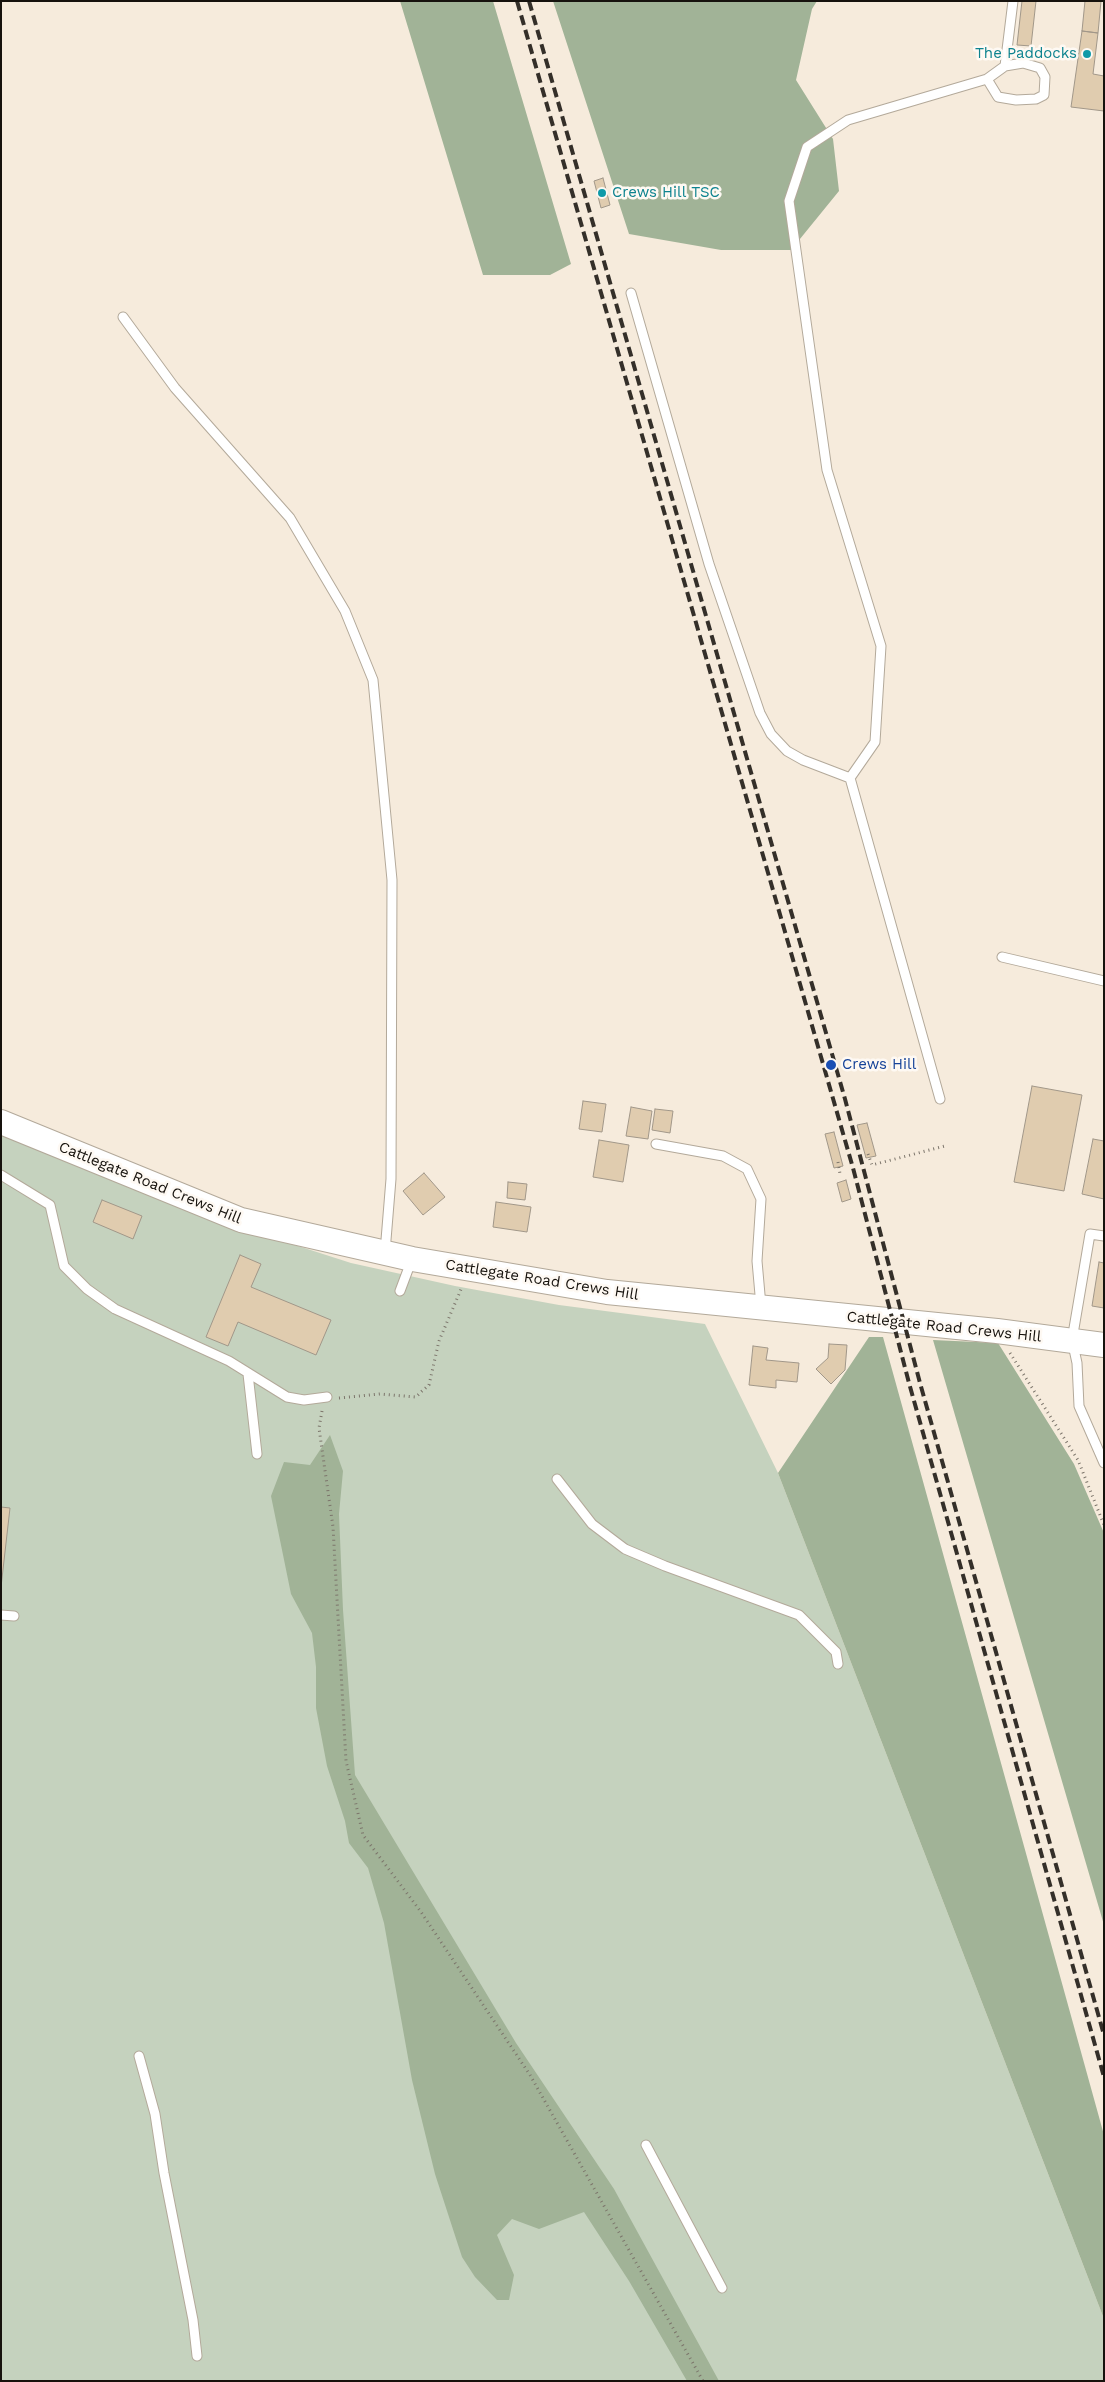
<!DOCTYPE html>
<style>
body{margin:0}
#map{position:relative;width:1105px;height:2382px;overflow:hidden;background:#f6ebdc;font-family:"Work Sans",sans-serif}
canvas{display:block}
.frame{position:absolute;inset:0;border:2px solid #16120d;pointer-events:none}
</style>
<div id="map">
<canvas width="1105" height="2382"></canvas>
<div class="frame"></div>
</div>
<script>
const ctx = document.querySelector('canvas').getContext('2d');
ctx.lineJoin = 'round';
function fill(path, color) { ctx.fillStyle = color; ctx.fill(path, 'evenodd'); }
const poly = rows => new Path2D(rows.map(r => 'M' + r).join(''));
function trace(path, color, width, dash) { ctx.strokeStyle = color; ctx.lineWidth = width; ctx.lineCap = dash ? 'butt' : 'round'; ctx.setLineDash(dash || []); ctx.stroke(path); }
function label(font, color, halo, rows, align = 'center') {
  ctx.font = font + ' "Work Sans",sans-serif'; ctx.lineWidth = 5; ctx.setLineDash([]); ctx.textBaseline = 'middle'; ctx.strokeStyle = halo; ctx.fillStyle = color; for (const [text, x, y, turn = 0] of rows) {
    ctx.save(); ctx.translate(x, y); ctx.rotate((+turn || 0) * Math.PI / 180); ctx.textAlign = isNaN(turn) ? turn : align; if (halo) ctx.strokeText(text, 0, 0); ctx.fillText(text, 0, 0); ctx.restore();
  }
}
fill(poly([
 [1,1135,239,1227,351,1263,455,1286,559,1305,705,1324,778,1473,1104,2319,1104,2381,1,2381]
]), '#c5d2be');
fill(poly([
 [400,1,493,1,571,264,550,275,483,275],
 [553,1,817,1,812,9,796,80,833,139,839,191,791,250,721,250,629,234],
 [869,1337,883,1337,1104,2135,1104,2319,778,1473],
 [933,1340,998,1343,1074,1464,1104,1533,1104,1925],
 [330,1435,343,1471,339,1514,343,1610,355,1775,516,2043,614,2189,719,2381,687,2381,629,2281,584,2212,539,2229,512,2219,497,2235,514,2275,509,2300,497,2300,475,2277,462,2257,435,2174,412,2080,384,1923,368,1868,349,1843,345,1821,327,1766,316,1708,316,1667,312,1633,291,1594,271,1496,284,1462,310,1465]
]), '#a1b397');
const building = poly([
 [1022,1,1036,1,1031,46,1017,45,1022,1],
 [1085,1,1101,1,1098,33,1082,31,1085,1],
 [1082,31,1098,33,1093,74,1104,76,1104,111,1071,107,1082,31],
 [603,178,610,205,601,208,594,181,603,178],
 [1032,1086,1082,1095,1064,1191,1014,1182,1032,1086],
 [583,1101,606,1104,602,1132,579,1129,583,1101],
 [631,1107,652,1111,648,1139,626,1136,631,1107],
 [655,1109,673,1111,670,1133,652,1130,655,1109],
 [867,1123,876,1156,866,1158,857,1125,867,1123],
 [834,1132,843,1166,834,1168,825,1134,834,1132],
 [1093,1139,1104,1141,1104,1199,1082,1194,1093,1139],
 [599,1140,629,1145,623,1182,593,1177,599,1140],
 [424,1173,445,1197,423,1215,403,1191,424,1173],
 [846,1180,851,1199,842,1202,837,1183,846,1180],
 [508,1182,527,1184,525,1200,507,1198,508,1182],
 [102,1200,142,1216,133,1239,93,1222,102,1200],
 [496,1202,531,1207,527,1232,493,1227,496,1202],
 [240,1255,261,1264,251,1287,331,1320,316,1355,238,1322,228,1346,206,1337,240,1255],
 [1099,1262,1104,1263,1104,1308,1092,1306,1099,1262],
 [829,1344,847,1345,845,1370,831,1384,816,1369,828,1358,829,1344],
 [753,1346,768,1348,766,1360,799,1363,797,1382,776,1380,776,1388,749,1385,753,1346],
 [1,1507,10,1508,1,1587,1,1507]
]);
fill(building, '#e0ccaf');
trace(building, '#a19789', 1);
const lane = poly([
 [1005,66,1013,1],
 [631,293,709,564,760,713,771,734,787,751,803,760,850,778],
 [123,317,175,388,290,518,345,611,373,680,392,880,391,1179,385,1252],
 [1002,957,1104,981],
 [940,1099,850,778,875,742,881,646,827,470,789,201,807,147,848,120,987,79,1005,66,1023,63,1040,68,1045,77,1044,95,1036,99,1016,100,998,97,987,79],
 [656,1144,723,1156,747,1169,761,1199,757,1261,761,1306],
 [1,1175,50,1205,64,1266,87,1289,115,1309,229,1361,287,1397,304,1400,327,1397],
 [1104,1236,1090,1234,1072,1340,1077,1363,1079,1406,1104,1463],
 [400,1291,412,1259],
 [248,1374,257,1454],
 [557,1479,592,1524,625,1549,665,1566,799,1615,836,1652,838,1664],
 [1,1615,14,1616],
 [139,2056,155,2114,164,2173,193,2320,197,2356],
 [646,2145,722,2288]
]);
const secondary = poly([
 [1,1122,241,1220,412,1259,607,1292,997,1331,1104,1345]
]);
trace(lane, '#b3a99a', 11);
trace(secondary, '#b3a99a', 26);
trace(poly([
 [868,1154,872,1165,945,1146],
 [838,1162,840,1174],
 [1010,1353,1078,1460,1104,1525],
 [339,1398,380,1394,416,1397,422,1391,429,1385,439,1341,462,1287],
 [322,1411,319,1428,333,1527,346,1761,363,1835,421,1912,530,2075,703,2381]
]), '#7c756b', 3, [1, 4]);
trace(lane, '#fff', 9);
trace(secondary, '#fff', 24);
trace(poly([
 [517,1,853,1168,909,1383,1104,2077],
 [529,1,845,1099,920,1383,1104,2035]
]), '#342f29', 4, [10, 5]);
for (const [x, y, r, color] of [
 [1087,54,5,"#0f9aa8"],
 [602,193,5,"#0f9aa8"],
 [831,1065,6,"#1a4fb4"]
]) { const dot = new Path2D(); dot.arc(x, y, r, 0, 2 * Math.PI); ctx.fillStyle = color; ctx.fill(dot); trace(dot, '#fef9f3', 2); }
label('15px', '#0d838f', '#fef9f3', [
 ["The Paddocks",1077,54],
 ["Crews Hill TSC",612,193,"left"]
], 'right');
label('15px', '#164399', '#fef9f3', [
 ["Crews Hill",842,1065]
], 'left');
label('15px', '#16120d', '#fef9f3', [
 ["Cattlegate Road Crews Hill",150,1183,22],
 ["Cattlegate Road Crews Hill",542,1280,9],
 ["Cattlegate Road Crews Hill",944,1327,6]
]);
</script>
